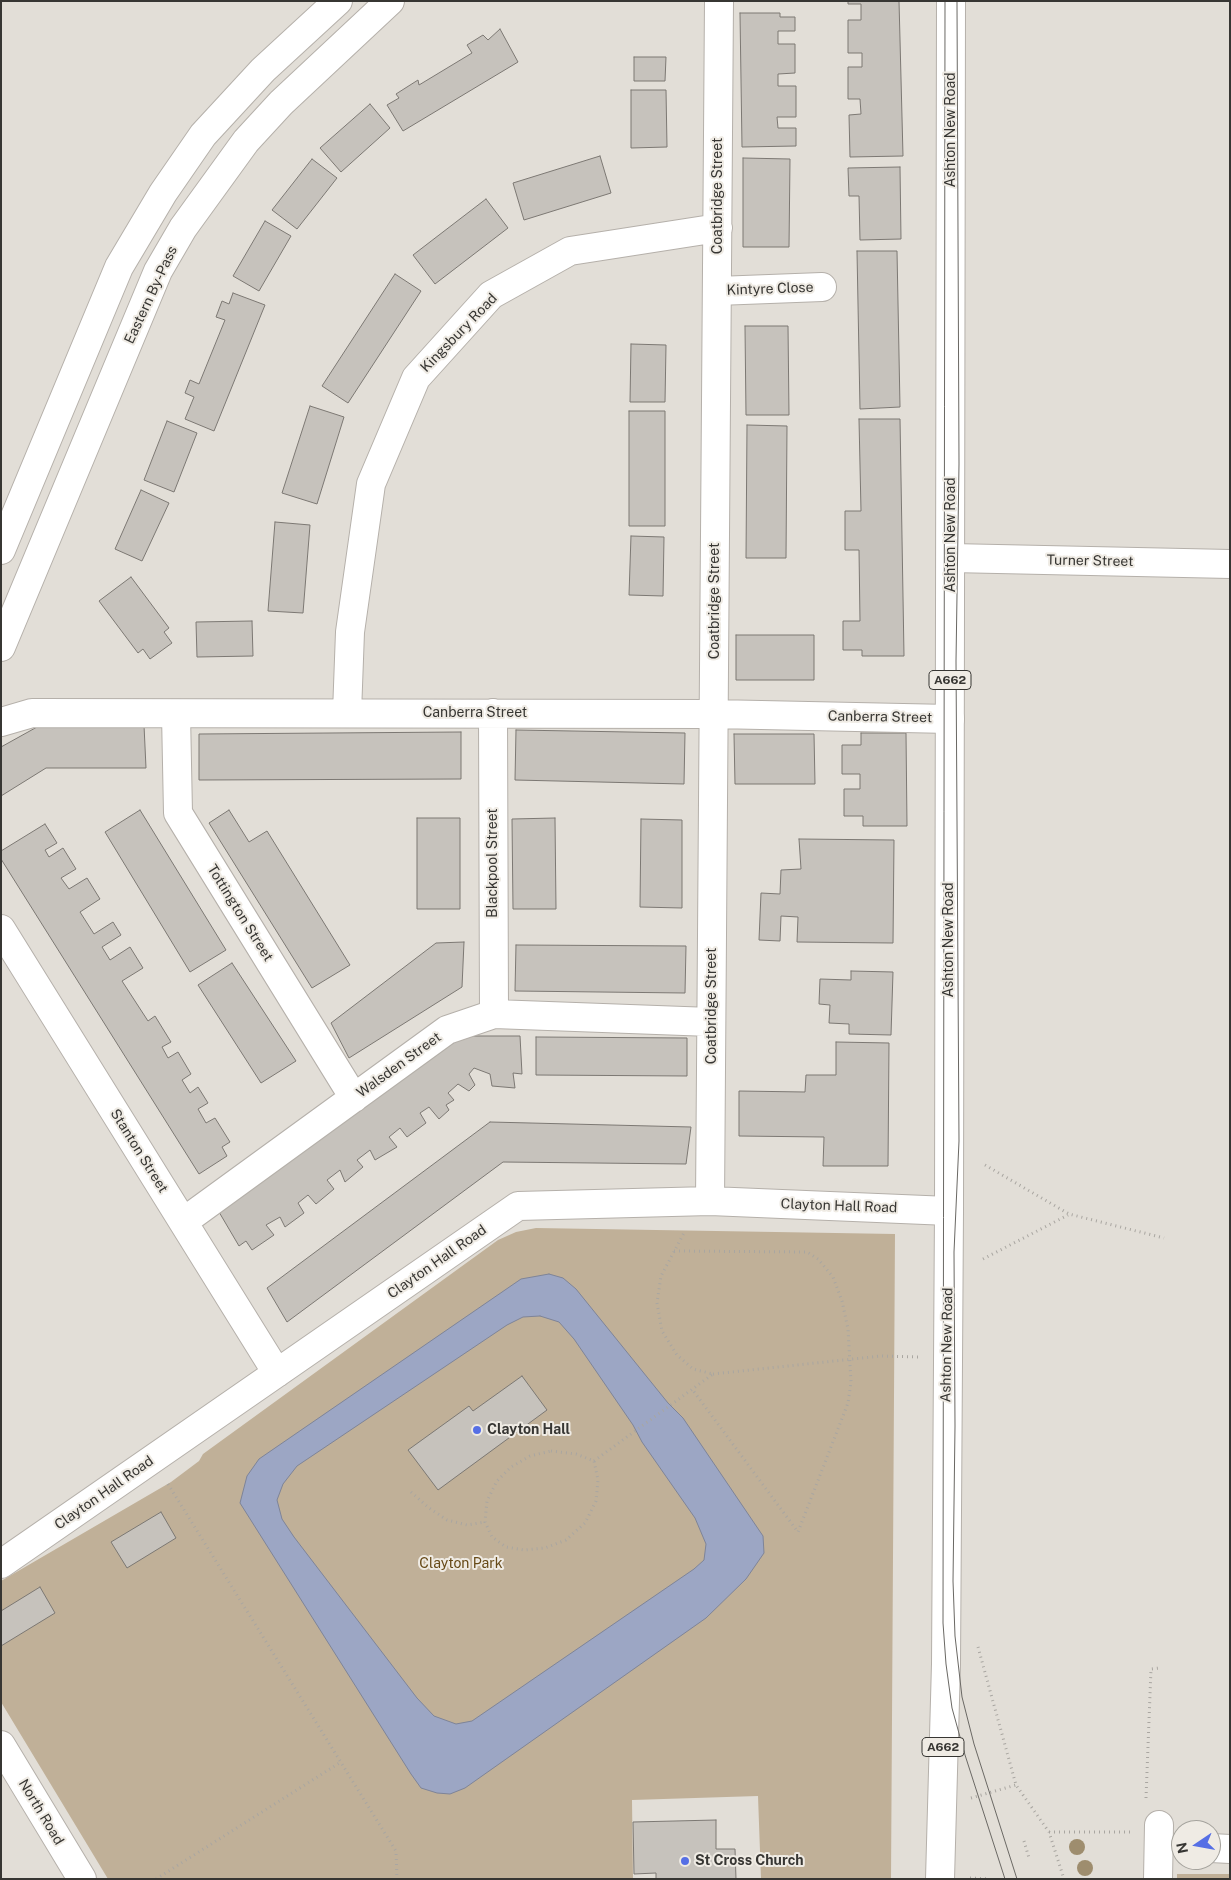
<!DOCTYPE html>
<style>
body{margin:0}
#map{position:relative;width:1231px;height:1880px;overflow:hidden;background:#e2ded7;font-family:"Public Sans",sans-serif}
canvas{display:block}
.frame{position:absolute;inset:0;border:2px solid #373633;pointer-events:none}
.north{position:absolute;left:1171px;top:1820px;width:50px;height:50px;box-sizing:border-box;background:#efebe4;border:1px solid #a5a39d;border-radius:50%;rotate:258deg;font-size:14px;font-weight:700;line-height:20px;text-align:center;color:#373633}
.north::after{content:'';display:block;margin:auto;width:18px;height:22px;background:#566fe5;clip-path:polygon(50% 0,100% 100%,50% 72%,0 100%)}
</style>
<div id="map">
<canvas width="1231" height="1880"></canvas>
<div class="frame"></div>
<div class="north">N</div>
</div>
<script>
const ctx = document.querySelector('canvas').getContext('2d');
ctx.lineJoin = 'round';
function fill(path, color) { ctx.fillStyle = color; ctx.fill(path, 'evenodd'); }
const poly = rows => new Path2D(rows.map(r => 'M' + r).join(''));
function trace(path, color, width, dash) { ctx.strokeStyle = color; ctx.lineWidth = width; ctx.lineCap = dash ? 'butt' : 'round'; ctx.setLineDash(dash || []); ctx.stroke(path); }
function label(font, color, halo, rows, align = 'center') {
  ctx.font = font + ' "Public Sans",sans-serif'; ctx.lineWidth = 4; ctx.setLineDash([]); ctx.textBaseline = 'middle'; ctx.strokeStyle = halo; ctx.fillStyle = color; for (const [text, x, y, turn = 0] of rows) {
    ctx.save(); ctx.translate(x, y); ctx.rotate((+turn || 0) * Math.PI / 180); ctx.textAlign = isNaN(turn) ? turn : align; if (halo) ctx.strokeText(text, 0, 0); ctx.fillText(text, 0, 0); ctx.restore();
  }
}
fill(poly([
 [536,1228,895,1234,891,1879,761,1879,758,1796,632,1800,633,1879,108,1879,1,1702,1,1581,171,1482,199,1461,203,1454,498,1240,516,1232],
 [1177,1874,1230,1874,1230,1879,1177,1879]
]), '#c0b098');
const water = poly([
 [549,1274,563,1278,576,1289,668,1403,683,1418,763,1536,764,1553,746,1579,706,1618,465,1788,450,1794,437,1793,421,1788,411,1774,240,1503,247,1476,259,1459,521,1279,549,1274],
 [540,1316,559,1322,574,1339,633,1425,642,1442,695,1518,706,1544,704,1560,694,1569,472,1721,456,1724,434,1716,417,1698,294,1537,282,1519,277,1500,283,1484,297,1466,507,1325,523,1317,540,1316]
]);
fill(water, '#9ca6c4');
trace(water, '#7e8498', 1);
const building = poly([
 [848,1,899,1,903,156,850,157,849,115,861,114,860,99,848,99,848,67,862,67,862,53,848,53,848,20,861,20,861,4,848,4,848,1],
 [740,13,780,13,780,17,795,17,795,31,778,31,778,44,795,44,795,73,778,74,778,86,796,86,796,117,777,117,778,128,796,128,796,146,742,147,740,13],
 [500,29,518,62,403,131,387,105,399,98,396,94,418,80,419,85,472,53,467,45,483,35,488,40,500,29],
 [634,57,666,57,665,81,634,81,634,57],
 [631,90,666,90,667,147,631,148,631,90],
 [370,104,390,128,341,172,320,148,370,104],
 [600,156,611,193,524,220,513,183,600,156],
 [743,158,790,159,789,247,743,247,743,158],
 [312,159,337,178,297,229,272,210,312,159],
 [900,167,901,239,860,240,859,196,849,196,848,168,900,167],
 [486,199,508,228,435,284,413,255,486,199],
 [265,221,291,236,259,291,233,276,265,221],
 [857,251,897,251,900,407,860,409,857,251],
 [395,274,421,291,348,403,322,386,395,274],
 [233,293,265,305,214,431,185,419,194,397,185,393,190,380,199,384,225,320,216,317,222,301,229,304,233,293],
 [745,326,788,326,789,415,746,415,745,326],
 [631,344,666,345,665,402,630,402,631,344],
 [310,406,344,417,317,504,282,493,310,406],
 [629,411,665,411,665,526,629,526,629,411],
 [859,419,900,419,904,656,862,656,862,650,843,650,843,621,860,621,859,550,845,550,845,511,861,511,859,419],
 [167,421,197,433,174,492,144,480,167,421],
 [747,425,787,426,786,558,746,558,747,425],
 [141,490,169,503,142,561,115,549,141,490],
 [275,522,310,525,303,613,268,611,275,522],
 [631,536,664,537,663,596,629,595,631,536],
 [131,577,169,628,164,632,172,643,150,659,143,649,138,653,99,601,131,577],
 [252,621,253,656,197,657,196,622,252,621],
 [736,635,814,635,814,680,736,680,736,635],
 [144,725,146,768,46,768,1,796,1,747,37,727,144,725],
 [516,730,685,733,684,784,515,780,516,730],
 [461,732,461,779,199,780,199,734,461,732],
 [861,733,906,733,907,826,863,826,863,816,844,816,844,789,860,789,860,774,842,774,842,745,861,745,861,733],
 [734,734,814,734,815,784,735,784,734,734],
 [140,810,226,950,190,972,105,832,140,810],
 [229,810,249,842,267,831,350,965,312,988,209,823,229,810],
 [417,818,460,818,460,909,417,909,417,818],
 [555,818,556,909,513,909,512,819,555,818],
 [641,819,682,820,682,908,640,907,641,819],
 [45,824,57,843,45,850,49,857,63,848,76,869,61,878,69,889,87,878,100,899,80,912,94,934,113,922,121,935,102,947,110,960,130,947,143,968,122,981,148,1021,155,1016,171,1042,162,1047,168,1058,178,1052,191,1074,182,1080,190,1093,198,1087,208,1103,198,1109,206,1123,215,1118,230,1142,222,1147,227,1156,199,1174,1,859,1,851,45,824],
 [799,839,894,840,893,943,797,942,798,917,781,916,780,941,759,940,761,893,780,894,781,870,801,869,799,839],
 [464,942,462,987,349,1058,331,1023,436,943,464,942],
 [516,945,686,946,685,993,515,991,516,945],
 [232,963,296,1061,261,1083,198,985,232,963],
 [851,971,893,972,891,1035,849,1034,849,1024,829,1023,830,1005,819,1004,820,979,851,980,851,971],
 [463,1036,520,1036,522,1074,513,1073,515,1088,492,1086,490,1074,474,1068,469,1074,475,1085,469,1091,458,1084,448,1093,454,1100,446,1105,449,1110,439,1119,429,1107,420,1113,426,1123,407,1137,400,1128,389,1137,397,1147,375,1160,370,1150,357,1160,363,1167,345,1182,340,1170,327,1180,334,1189,316,1204,308,1195,298,1203,304,1213,285,1227,280,1217,266,1225,274,1235,252,1250,246,1241,239,1246,219,1212,463,1036],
 [536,1037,687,1038,687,1076,536,1075,536,1037],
 [836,1042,889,1043,888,1166,823,1166,824,1137,739,1136,739,1091,805,1092,806,1075,836,1075,836,1042],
 [490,1122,691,1127,686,1164,503,1162,287,1322,267,1288,490,1122],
 [522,1376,547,1410,438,1490,408,1450,469,1406,473,1411,522,1376],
 [161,1512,176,1538,127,1568,111,1542,161,1512],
 [40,1587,55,1613,1,1646,1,1611,40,1587],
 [716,1820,716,1849,735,1849,736,1879,656,1879,656,1873,634,1874,633,1822,716,1820]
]);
fill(building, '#c6c2bc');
trace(building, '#7c7873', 1);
const minor = poly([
 [717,291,822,287],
 [1,550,119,267,163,193,203,135,263,70,338,1],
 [951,558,1230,564],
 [1,647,158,271,183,228,246,141,281,103,390,1],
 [347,713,350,632,371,484,416,378,491,295,570,251,718,228],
 [493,713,494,1014],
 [176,714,178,813,354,1098],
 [1,722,32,713,714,714,950,719],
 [1,929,277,1373],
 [710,1201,719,1],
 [183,1222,447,1030,494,1014,711,1022],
 [1,1564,518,1206,710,1201,949,1211],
 [1,1745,82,1879],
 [1211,1848,1230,1849],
 [1158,1879,1159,1825]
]);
const major = poly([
 [940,1879,946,1664,949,1211,951,1]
]);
trace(minor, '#b5b0aa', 30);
trace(major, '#b5b0aa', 30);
trace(poly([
 [985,1165,1069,1214,1164,1238],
 [674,1251,807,1252,818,1259,833,1277,842,1301,848,1329,851,1382,848,1403,798,1532,692,1389],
 [983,1259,1068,1215],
 [713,1374,881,1356,919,1357],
 [551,1451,576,1454,594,1461,598,1480,596,1501,585,1523,566,1540,545,1548,524,1550,506,1547,492,1537,485,1522,487,1501,497,1481,511,1467,530,1456,551,1451],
 [594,1461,713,1374,693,1369,677,1355,662,1331,657,1303,661,1276,685,1231],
 [168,1484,396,1851,397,1879],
 [411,1492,429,1508,447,1520,467,1525,485,1522],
 [978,1647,1016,1785,1049,1832,1064,1879],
 [971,1798,1016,1785],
 [1146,1798,1151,1669,1160,1668],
 [1049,1832,1131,1832],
 [1024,1841,1029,1858],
 [970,1878,989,1879],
 [156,1879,341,1762]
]), '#a9a6a1', 3, [1, 4]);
trace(minor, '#fff', 28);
trace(major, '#fff', 28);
trace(poly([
 [945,1,943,1623,946,1664,952,1708,965,1755,1005,1879],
 [957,1,959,464,956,661,959,1141,954,1252,955,1426,953,1581,955,1636,962,1697,974,1744,1017,1879]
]), '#6a6864', 1);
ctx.fillStyle = '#9e8d6e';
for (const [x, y] of [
 [1077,1847],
 [1085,1868]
]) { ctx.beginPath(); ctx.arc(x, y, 8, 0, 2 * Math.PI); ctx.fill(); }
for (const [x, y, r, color] of [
 [477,1430,5,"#566fe5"],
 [685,1861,5,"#566fe5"]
]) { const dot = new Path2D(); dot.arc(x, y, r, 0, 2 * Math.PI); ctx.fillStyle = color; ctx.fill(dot); trace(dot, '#efebe4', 2); }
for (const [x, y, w] of [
 [950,680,42],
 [943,1747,42]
]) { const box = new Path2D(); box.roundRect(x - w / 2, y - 9.5, w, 19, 4); ctx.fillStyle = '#efebe4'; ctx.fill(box); trace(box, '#373633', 1); }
label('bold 12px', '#373633', null, [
 ["A662",950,680],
 ["A662",943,1747]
]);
label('14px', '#373633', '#efebe4', [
 ["Ashton New Road",951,130,-90],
 ["Coatbridge Street",718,196,-90],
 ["Kintyre Close",770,289,-2],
 ["Eastern By-Pass",151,295,-65],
 ["Kingsbury Road",459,333,-46],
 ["Ashton New Road",951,535,-90],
 ["Turner Street",1090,561,1],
 ["Coatbridge Street",715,601,-90],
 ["Canberra Street",475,713],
 ["Canberra Street",880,717,1],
 ["Blackpool Street",493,863,-90],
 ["Tottington Street",240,913,58],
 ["Ashton New Road",949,940,-90],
 ["Coatbridge Street",712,1006,-90],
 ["Walsden Street",399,1065,-36],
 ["Stanton Street",139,1151,58],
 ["Clayton Hall Road",839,1206,2],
 ["Clayton Hall Road",437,1262,-35],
 ["Ashton New Road",947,1345,-89],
 ["Clayton Hall Road",104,1493,-35],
 ["North Road",41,1812,59]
]);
label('bold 14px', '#373633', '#efebe4', [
 ["Clayton Hall",487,1430],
 ["St Cross Church",695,1861]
], 'left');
label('14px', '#674a18', '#efebe4', [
 ["Clayton Park",461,1564]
]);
</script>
